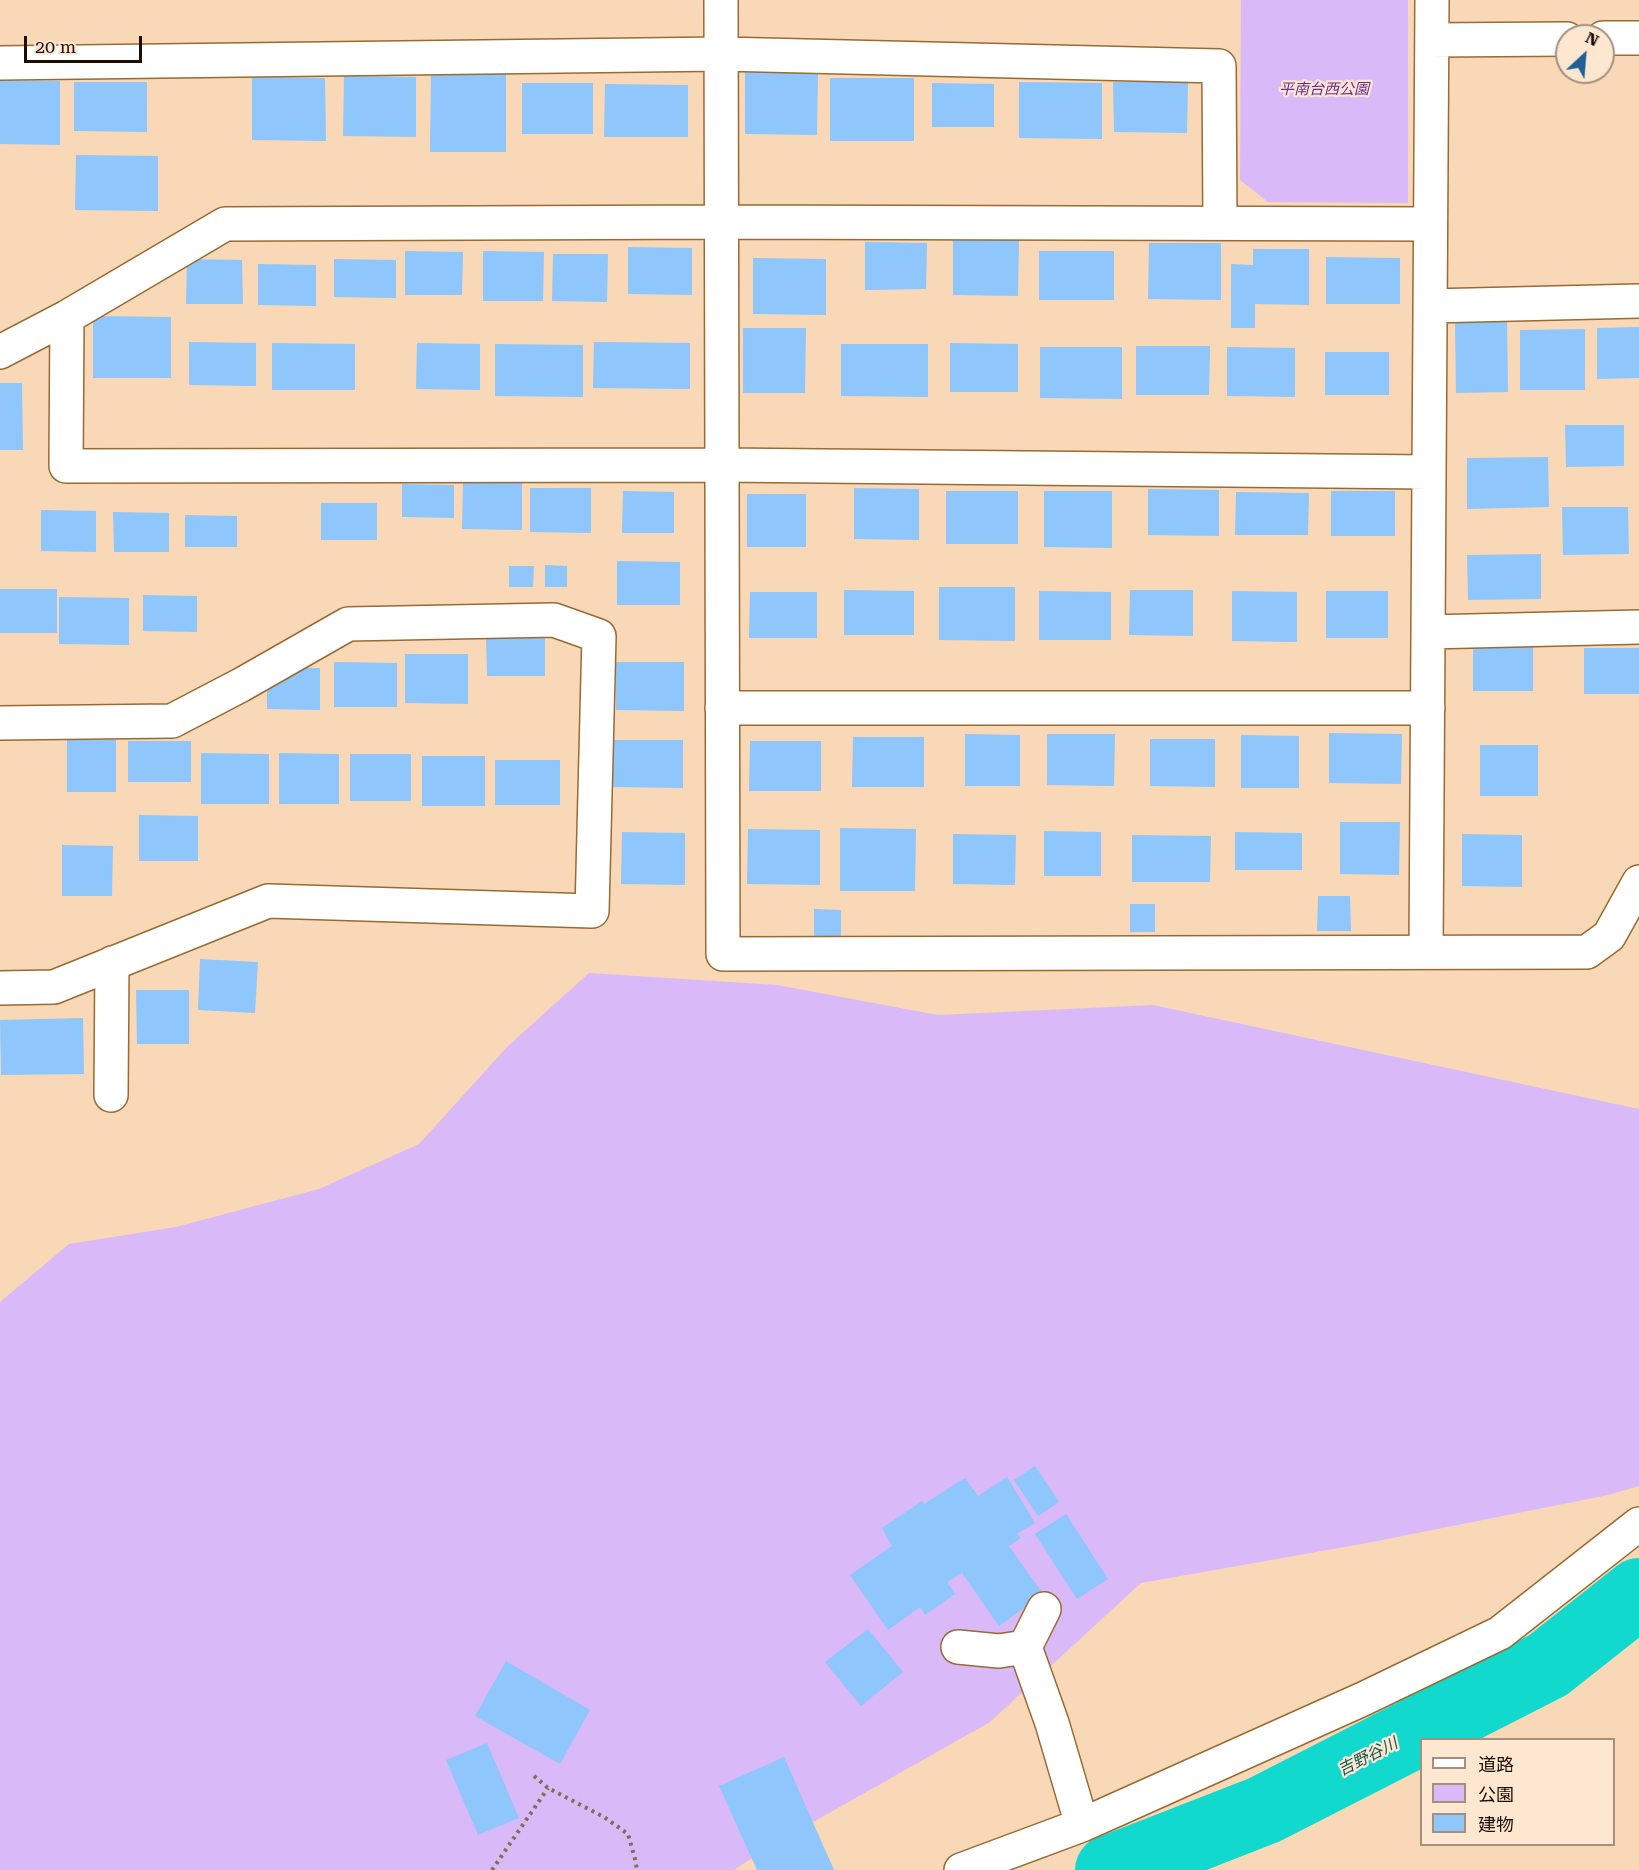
<!DOCTYPE html>
<meta charset="utf-8">
<style>
body{margin:0}
#map{position:relative;width:1639px;height:1870px;overflow:hidden;background:#f8d8b7;font-family:"Roboto Serif","Noto Sans JP",serif}
canvas{display:block}
.legend{position:absolute;left:1420px;top:1738px;width:195px;height:108px;box-sizing:border-box;background:#fde7d1;border:2px solid #a4907d;margin:0;padding:8px 10px;list-style:none;font-size:18px;color:#1f0d00}
.legend li{display:flex;align-items:center;gap:12px;height:30px}
.legend b{width:30px;border:2px solid #a4907d}
.north{position:absolute;left:1555px;top:24px;width:60px;height:60px;box-sizing:border-box;background:#fde7d1;border:2px solid #a4907d;border-radius:50%;rotate:26deg;font-size:16px;font-weight:700;line-height:24px;text-align:center;color:#1f0d00}
.north::after{content:'';display:block;margin:auto;width:21px;height:27px;background:#216096;clip-path:polygon(50% 0,100% 100%,50% 72%,0 100%)}
.scale{position:absolute;left:24px;top:36px;width:118px;height:27px;box-sizing:border-box;border:3px solid #1f0d00;border-top:0;padding-left:8px;font-size:18px;line-height:21px;white-space:nowrap;color:#1f0d00;-webkit-text-stroke:4px #fde7d1;paint-order:stroke}
</style>
<div id="map">
<canvas width="1639" height="1870"></canvas>
<ul class="legend">
<li><b style="height:8px;background:#fff"></b>道路</li>
<li><b style="height:16px;background:#dab9f8"></b>公園</li>
<li><b style="height:16px;background:#8fc6fb"></b>建物</li>
</ul>
<div class="north">N</div>
<div class="scale">20 m</div>
</div>
<script>
const ctx = document.querySelector('canvas').getContext('2d');
ctx.lineJoin = 'round';
function fill(path, color) { ctx.fillStyle = color; ctx.fill(path, 'evenodd'); }
const poly = rows => new Path2D(rows.map(r => 'M' + r).join(''));
function trace(path, color, width, dash) { ctx.strokeStyle = color; ctx.lineWidth = width; ctx.lineCap = dash ? 'butt' : 'round'; ctx.setLineDash(dash || []); ctx.stroke(path); }
function label(font, color, halo, rows, align = 'center') {
  ctx.font = font + ' "Roboto Serif","Noto Sans JP",serif'; ctx.lineWidth = 4.5; ctx.setLineDash([]); ctx.textBaseline = 'middle'; ctx.strokeStyle = halo; ctx.fillStyle = color; for (const [text, x, y, turn = 0] of rows) {
    ctx.save(); ctx.translate(x, y); ctx.rotate((+turn || 0) * Math.PI / 180); ctx.textAlign = isNaN(turn) ? turn : align; if (halo) ctx.strokeText(text, 0, 0); ctx.fillText(text, 0, 0); ctx.restore();
  }
}
fill(poly([
 [1241,0,1408,0,1408,203,1268,202,1240,180],
 [589,973,777,985,938,1015,1153,1005,1639,1109,1639,1486,1608,1495,1367,1543,1141,1583,990,1722,769,1847,734,1870,0,1870,0,1302,69,1244,176,1227,319,1189,419,1144,507,1047]
]), '#dab9f8');
trace(poly([
 [1110,1870,1264,1810,1548,1665,1639,1593]
]), '#12d9ce', 70);
fill(poly([
 [745,70,818,70,817,135,745,134],
 [431,72,506,72,506,152,430,152],
 [344,76,416,77,416,137,343,136],
 [252,77,325,78,326,141,252,140],
 [830,78,914,78,914,141,830,141],
 [0,81,60,81,60,145,0,144],
 [74,82,147,82,147,132,74,131],
 [1019,82,1102,83,1102,139,1019,138],
 [1113,82,1188,82,1187,133,1114,132],
 [522,83,593,83,593,134,522,134],
 [932,83,994,84,994,127,932,127],
 [605,84,688,85,688,137,604,137],
 [76,155,158,156,158,211,75,210],
 [953,239,1019,240,1018,296,953,295],
 [865,242,927,243,926,289,865,290],
 [1149,243,1221,243,1221,300,1148,299],
 [628,247,692,248,692,295,628,294],
 [1253,249,1309,249,1309,305,1255,304,1255,328,1231,328,1231,264,1253,265],
 [405,251,463,252,462,295,405,295],
 [483,251,544,252,543,301,483,301],
 [1039,251,1114,251,1114,300,1039,300],
 [553,254,608,254,607,302,552,301],
 [1326,257,1400,258,1400,304,1326,304],
 [753,258,826,259,826,315,753,314],
 [187,259,242,260,243,304,186,304],
 [334,259,396,260,396,298,334,297],
 [258,264,316,265,316,306,258,305],
 [93,316,171,317,171,378,93,378],
 [1507,320,1508,392,1456,393,1455,321],
 [1639,327,1639,378,1597,379,1597,328],
 [743,328,806,328,805,393,743,393],
 [1585,329,1585,390,1520,390,1520,330],
 [189,342,256,343,256,386,189,385],
 [594,342,690,343,690,389,593,388],
 [272,343,355,344,355,390,272,390],
 [417,343,480,344,480,390,416,389],
 [950,343,1018,344,1018,392,950,392],
 [495,344,583,345,583,397,495,396],
 [841,344,928,344,928,397,841,396],
 [1136,346,1210,346,1209,395,1136,395],
 [1040,347,1122,347,1122,399,1040,398],
 [1227,347,1295,348,1295,397,1227,396],
 [1325,352,1389,352,1389,395,1325,395],
 [0,383,22,383,23,450,0,450],
 [1565,425,1624,425,1624,466,1566,467],
 [1548,457,1549,507,1467,509,1467,458],
 [463,482,522,482,522,530,462,529],
 [402,484,454,485,454,518,402,517],
 [530,488,591,488,591,533,530,532],
 [854,488,919,489,919,540,854,539],
 [1148,489,1219,490,1219,536,1148,535],
 [623,491,674,492,674,533,622,533],
 [946,491,1018,491,1018,544,946,544],
 [1044,491,1112,491,1112,548,1044,547],
 [1331,491,1395,491,1395,536,1331,536],
 [1236,492,1309,493,1308,535,1235,535],
 [747,494,806,494,806,547,747,547],
 [321,503,377,503,377,540,321,540],
 [1562,507,1628,507,1629,554,1563,555],
 [41,510,96,511,96,552,41,551],
 [113,512,169,513,169,552,114,552],
 [185,515,237,516,237,547,185,547],
 [1541,554,1541,599,1468,600,1467,555],
 [617,561,680,562,680,605,617,605],
 [545,565,567,566,567,587,545,587],
 [509,566,534,566,533,587,509,587],
 [939,587,1015,587,1015,641,939,640],
 [0,589,57,589,57,633,0,633],
 [844,590,914,591,914,635,844,635],
 [1130,590,1193,590,1193,636,1129,635],
 [1039,591,1111,592,1111,640,1039,640],
 [1232,591,1297,592,1297,642,1232,641],
 [1326,591,1388,591,1388,638,1326,638],
 [750,592,817,592,817,638,749,638],
 [143,595,197,596,197,632,143,631],
 [59,597,129,598,129,645,59,644],
 [486,635,545,636,545,676,487,676],
 [1473,646,1533,646,1533,691,1473,691],
 [1584,648,1639,648,1639,694,1584,694],
 [405,654,468,654,468,704,405,703],
 [334,662,397,663,397,707,334,707],
 [616,662,684,662,684,711,616,710],
 [267,668,320,668,320,710,267,709],
 [1329,733,1402,734,1401,784,1329,783],
 [965,734,1020,735,1020,786,965,786],
 [1047,734,1115,734,1114,786,1047,785],
 [1241,735,1299,736,1299,788,1241,788],
 [853,737,924,737,924,787,852,787],
 [67,739,116,740,116,792,67,792],
 [1150,739,1215,739,1215,787,1150,786],
 [613,740,683,740,683,788,613,787],
 [128,741,191,741,191,782,128,782],
 [750,741,821,741,821,791,749,791],
 [1480,745,1538,745,1538,796,1480,796],
 [201,753,269,754,269,804,201,804],
 [279,753,339,754,339,804,279,804],
 [350,754,411,754,411,801,350,801],
 [422,756,485,756,485,806,422,806],
 [495,760,560,760,560,805,495,805],
 [139,815,198,816,198,861,139,861],
 [1340,822,1400,822,1399,875,1340,874],
 [840,828,916,829,915,891,840,891],
 [748,829,820,830,820,885,747,884],
 [1044,831,1101,832,1101,876,1044,876],
 [622,832,685,833,685,885,621,884],
 [1235,832,1302,833,1302,870,1235,870],
 [953,834,1016,835,1015,885,953,884],
 [1462,834,1522,835,1522,887,1462,886],
 [1132,835,1211,836,1210,882,1132,882],
 [62,845,113,846,112,896,62,896],
 [1318,896,1350,896,1351,931,1317,931],
 [1130,904,1155,904,1155,932,1130,932],
 [814,909,841,910,841,939,814,939],
 [200,959,258,962,255,1013,198,1010],
 [136,990,189,990,189,1044,137,1044],
 [83,1018,84,1074,1,1075,0,1020],
 [1035,1466,1059,1502,1038,1516,1014,1480],
 [1007,1477,1035,1523,1017,1534,1021,1538,1009,1546,1043,1594,999,1626,962,1573,947,1582,955,1594,925,1615,920,1607,888,1630,850,1575,892,1546,882,1528,922,1501,924,1504,965,1478,978,1496],
 [1066,1514,1108,1579,1077,1599,1035,1534],
 [868,1629,903,1672,861,1706,825,1662],
 [506,1661,590,1710,560,1764,475,1716],
 [487,1743,519,1818,478,1835,446,1760],
 [784,1757,834,1870,757,1870,719,1786]
]), '#8fc6fb');
const minor = poly([
 [721,0,723,954,1587,952,1609,936,1639,882],
 [1603,38,1639,38],
 [1432,40,1567,39],
 [0,63,722,54,1219,66,1220,223],
 [1430,306,1639,301],
 [67,317,66,466,722,465,1429,472],
 [0,352,67,317,225,224,721,222,1430,224],
 [1428,632,1639,627],
 [722,708,1428,708],
 [0,723,172,721,241,685,348,624,554,620,599,636,592,911,268,901,54,987,0,988],
 [1426,951,1432,0],
 [111,1095,112,963],
 [1044,1609,1025,1647,1052,1723,1082,1825],
 [958,1647,999,1651,1025,1647],
 [961,1870,1082,1825,1363,1699,1500,1633,1639,1524]
]);
trace(minor, '#996a32', 36);
trace(poly([
 [534,1776,548,1788,604,1817,628,1834,635,1859,637,1870],
 [492,1870,548,1788]
]), '#856c56', 4, [3, 4.5]);
trace(minor, '#fff', 33);
label('italic 15px', '#6b2d96', '#fde7d1', [
 ["平南台西公園",1324,90]
]);
label('italic 16px', '#115854', '#fde7d1', [
 ["吉野谷川",1368,1757,-27]
]);
</script>
